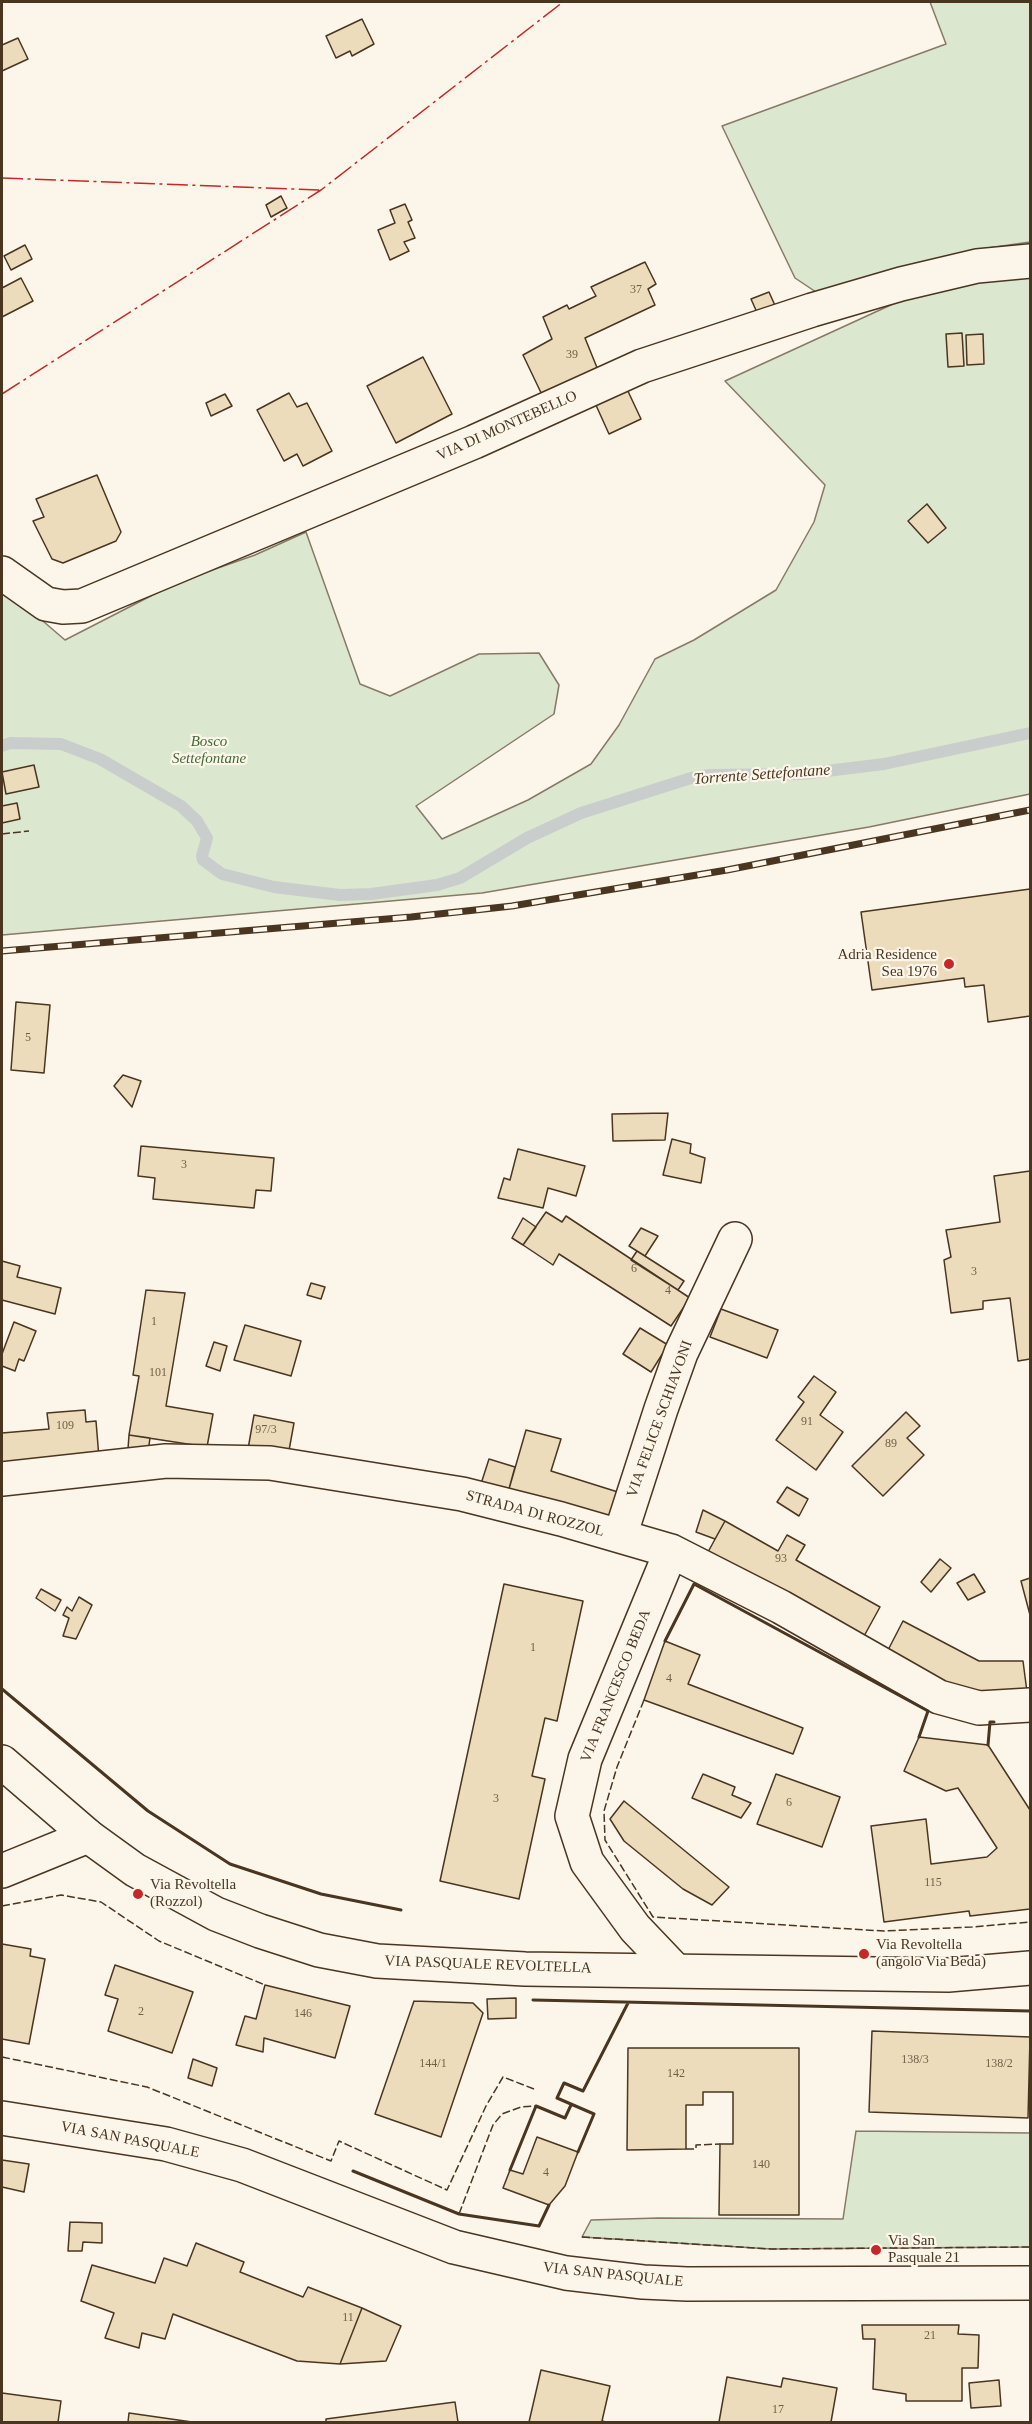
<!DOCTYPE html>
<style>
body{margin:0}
#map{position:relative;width:1032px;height:2424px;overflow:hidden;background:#fbf6e9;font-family:"Times New Roman",serif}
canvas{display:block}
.frame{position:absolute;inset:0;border:3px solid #4a3520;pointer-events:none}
</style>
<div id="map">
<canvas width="1032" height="2424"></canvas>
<div class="frame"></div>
</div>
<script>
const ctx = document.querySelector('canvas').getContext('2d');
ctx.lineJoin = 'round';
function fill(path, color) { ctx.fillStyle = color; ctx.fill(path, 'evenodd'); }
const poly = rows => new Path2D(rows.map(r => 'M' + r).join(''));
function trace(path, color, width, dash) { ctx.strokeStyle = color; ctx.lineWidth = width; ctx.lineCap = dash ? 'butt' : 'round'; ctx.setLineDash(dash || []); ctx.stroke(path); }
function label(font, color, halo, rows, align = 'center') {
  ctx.font = font + ' "Times New Roman",serif'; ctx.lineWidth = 4.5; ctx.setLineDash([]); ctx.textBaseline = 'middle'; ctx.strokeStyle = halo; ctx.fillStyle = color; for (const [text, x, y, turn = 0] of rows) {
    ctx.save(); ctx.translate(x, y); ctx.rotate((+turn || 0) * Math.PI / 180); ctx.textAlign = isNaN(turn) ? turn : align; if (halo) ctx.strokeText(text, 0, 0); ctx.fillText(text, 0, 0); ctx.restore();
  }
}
const green = poly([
 [930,2,1030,2,1030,242,974,250,819,294,795,278,722,126,946,44,930,2],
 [1030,274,1030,794,869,827,482,893,2,935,2,586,65,640,178,582,255,555,306,532,360,684,390,696,479,654,539,653,559,685,554,714,416,806,442,839,528,800,591,764,619,725,655,659,694,640,776,590,814,522,825,485,725,381,906,298,1007,276,1030,274],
 [856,2131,1030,2133,1030,2247,771,2249,582,2237,591,2220,658,2218,843,2219,856,2131]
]);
fill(green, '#dce7d0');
trace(green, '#887966', 1.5);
trace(poly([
 [2,746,10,743,61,744,100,759,181,806,197,821,207,838,202,856,203,860,222,874,274,887,340,895,371,894,437,885,460,878,527,838,581,813,691,778,710,775,802,774,884,764,1030,733]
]), '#c9cecd', 12);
const building = poly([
 [362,19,374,44,352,56,350,51,336,58,326,36,362,19],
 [18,38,28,59,2,71,2,45,18,38],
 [281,196,287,208,271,217,266,205,281,196],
 [405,204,412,220,408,222,415,238,404,242,409,251,390,260,378,230,395,223,390,210,405,204],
 [25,245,32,259,11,270,4,256,25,245],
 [645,262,656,284,648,289,655,305,585,338,600,375,544,399,523,355,552,339,543,317,567,305,569,309,596,296,591,287,645,262],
 [21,278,33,301,2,317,2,288,21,278],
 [769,292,777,310,759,317,751,299,769,292],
 [962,333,964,366,948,367,946,334,962,333],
 [983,334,984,364,967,365,966,335,983,334],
 [423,357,452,414,396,443,367,386,423,357],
 [626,387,641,419,609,434,595,403,626,387],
 [289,393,297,407,307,403,332,451,303,466,297,454,284,461,257,410,289,393],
 [225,394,232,406,211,416,206,403,225,394],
 [97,475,121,532,116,541,63,563,52,559,33,521,44,517,36,499,97,475],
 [927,504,946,528,928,543,908,521,927,504],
 [34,765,39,787,6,794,2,772,34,765],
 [17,803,20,819,2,823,2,806,17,803],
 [1030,889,1030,1016,988,1022,984,985,965,987,964,978,872,990,861,912,1030,889],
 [16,1002,50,1005,44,1073,11,1070,16,1002],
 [123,1075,141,1081,132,1107,114,1086,123,1075],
 [668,1113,665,1140,613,1141,612,1114,668,1113],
 [672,1139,691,1144,690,1153,705,1158,701,1183,663,1175,672,1139],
 [141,1146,274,1158,271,1191,256,1190,254,1208,153,1199,155,1178,138,1176,141,1146],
 [518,1149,585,1166,576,1196,548,1188,543,1208,498,1198,504,1178,510,1180,518,1149],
 [1030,1171,1030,1359,1018,1361,1010,1298,983,1301,983,1309,951,1313,944,1260,951,1257,946,1230,1000,1222,994,1176,1030,1171],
 [546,1212,562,1222,566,1216,690,1298,671,1326,559,1254,553,1265,523,1245,546,1212],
 [523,1218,536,1227,523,1245,512,1238,523,1218],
 [641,1228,658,1236,645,1256,629,1246,641,1228],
 [637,1251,684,1281,678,1290,631,1260,637,1251],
 [2,1261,20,1266,17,1277,61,1288,55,1314,2,1300,2,1261],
 [311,1283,325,1287,321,1299,307,1295,311,1283],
 [146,1290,185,1293,166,1406,213,1414,207,1447,129,1435,139,1376,133,1375,146,1290],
 [721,1309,778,1330,767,1358,710,1337,721,1309],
 [14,1322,36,1331,24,1361,19,1359,15,1371,2,1366,2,1354,14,1322],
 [245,1325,301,1341,291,1376,234,1360,245,1325],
 [640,1328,668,1345,651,1372,623,1354,640,1328],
 [214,1342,227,1346,220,1371,206,1366,214,1342],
 [814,1376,836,1392,820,1415,843,1432,816,1470,776,1440,804,1402,798,1397,814,1376],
 [85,1410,86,1422,96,1421,99,1458,2,1466,2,1433,49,1429,47,1413,85,1410],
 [906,1412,920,1426,907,1438,924,1455,883,1496,852,1466,906,1412],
 [254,1415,294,1423,288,1456,248,1449,254,1415],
 [526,1430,561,1439,551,1471,621,1493,614,1523,507,1496,526,1430],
 [129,1435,150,1438,148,1452,128,1449,129,1435],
 [489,1459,515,1467,507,1496,479,1490,489,1459],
 [787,1487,808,1499,799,1516,777,1502,787,1487],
 [703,1510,725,1521,715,1539,696,1532,703,1510],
 [725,1521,778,1551,787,1535,805,1545,796,1560,880,1607,863,1638,708,1552,725,1521],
 [940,1559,951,1568,931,1592,921,1582,940,1559],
 [974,1574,985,1592,968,1600,957,1583,974,1574],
 [1030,1578,1030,1615,1021,1581,1030,1578],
 [504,1584,583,1601,557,1721,545,1718,532,1776,545,1779,519,1899,440,1881,504,1584],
 [41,1589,61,1600,55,1611,36,1598,41,1589],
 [79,1597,92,1605,76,1639,63,1636,69,1618,63,1615,67,1607,72,1611,79,1597],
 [903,1621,979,1661,1023,1661,1027,1692,961,1692,887,1652,903,1621],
 [665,1641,700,1655,688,1684,803,1728,793,1754,644,1700,665,1641],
 [919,1737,988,1745,1030,1810,1030,1909,970,1916,969,1911,884,1922,871,1826,926,1819,931,1864,987,1857,997,1848,958,1788,946,1791,904,1771,919,1737],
 [703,1774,735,1787,732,1795,751,1803,741,1818,692,1798,703,1774],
 [776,1774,840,1797,822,1847,757,1824,776,1774],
 [624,1801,729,1887,712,1905,683,1889,624,1841,610,1819,624,1801],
 [2,1937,2,1944,31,1949,30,1956,45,1959,29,2044,2,2039,2,1937],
 [115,1965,193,1992,172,2053,108,2031,118,1999,105,1995,115,1965],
 [265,1985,350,2006,335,2058,264,2038,263,2052,236,2045,245,2016,256,2019,265,1985],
 [516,1998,516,2018,488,2019,487,1999,516,1998],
 [414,2001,473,2003,483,2013,441,2137,375,2114,414,2001],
 [872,2031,1030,2037,1028,2118,869,2112,872,2031],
 [628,2048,799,2048,799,2215,719,2215,720,2144,733,2144,733,2092,703,2092,703,2105,686,2105,686,2149,627,2150,628,2048],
 [193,2059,217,2068,212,2086,188,2078,193,2059],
 [537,2137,578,2152,565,2186,549,2205,503,2188,510,2170,523,2174,537,2137],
 [2,2160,29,2164,24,2192,2,2187,2,2160],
 [70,2222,102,2223,102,2243,83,2242,82,2251,68,2251,70,2222],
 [196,2243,244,2262,240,2272,303,2297,308,2287,362,2308,340,2364,297,2361,173,2314,165,2339,142,2333,139,2348,105,2338,114,2313,81,2301,92,2265,155,2283,164,2258,187,2266,196,2243],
 [362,2308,401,2326,386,2361,340,2364,362,2308],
 [862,2325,959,2325,958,2334,979,2335,978,2368,962,2368,962,2401,906,2401,906,2394,873,2389,875,2339,863,2339,862,2325],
 [541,2370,610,2386,602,2421,606,2422,529,2422,541,2370],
 [727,2377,781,2387,783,2378,837,2388,831,2422,719,2422,727,2377],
 [999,2380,1001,2406,971,2408,969,2383,999,2380],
 [2,2393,61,2401,58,2422,2,2422,2,2393],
 [455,2402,458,2422,326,2422,326,2419,455,2402],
 [129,2413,192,2422,128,2422,129,2413]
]);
fill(building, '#ecdcbc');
trace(building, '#4a3520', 1.5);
const minor = poly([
 [2,573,46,604,63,607,82,606,474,442,642,366,812,310,901,284,977,266,1030,261],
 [2,1479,166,1461,270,1463,462,1494,561,1519,671,1551,781,1607,939,1697,979,1708,1030,1705],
 [620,1536,661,1409,681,1353,735,1239],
 [671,1551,585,1759,572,1816,587,1862,635,1928,675,1970],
 [2,1871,88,1836]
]);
const tertiary = poly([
 [2,2118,166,2144,242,2165,454,2247,566,2273,643,2282,687,2284,1030,2283]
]);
const secondary = poly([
 [2,1762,88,1836,135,1870,216,1914,260,1931,319,1950,377,1961,525,1969,948,1975,1030,1968]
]);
trace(minor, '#4a3520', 36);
trace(tertiary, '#4a3520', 36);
trace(secondary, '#4a3520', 36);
trace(minor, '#fbf6e9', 33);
trace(tertiary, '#fbf6e9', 33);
trace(secondary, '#fbf6e9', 33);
const rail = poly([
 [2,951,411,917,512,906,727,870,1030,810]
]);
trace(rail, '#4a3520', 7);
trace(rail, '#fbf6e9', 4.5, [14]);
trace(poly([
 [2,834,29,831],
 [644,1700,617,1767,604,1811,605,1840,653,1917,884,1931,972,1927,1030,1922],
 [2,1906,61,1895,101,1902,159,1941,265,1985],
 [2,2057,147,2087,331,2161,339,2141,447,2190,486,2106,503,2077,534,2089],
 [686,2149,696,2149,696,2145,720,2144],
 [459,2214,493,2125,502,2114,521,2107,536,2106],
 [582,2237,771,2249,1030,2247]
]), '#4a3520', 1.5, [8, 3]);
trace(poly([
 [665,1641,694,1584,928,1711,919,1737],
 [2,1689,148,1811,230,1864,321,1894,401,1910],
 [988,1745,990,1722,994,1722],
 [533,2000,1030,2011],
 [578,2152,594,2114,557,2098,564,2083,583,2091,628,2003],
 [510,2170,536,2106,565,2118,571,2105],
 [353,2171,459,2214,539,2226,549,2205]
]), '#4a3520', 3);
trace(poly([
 [2,178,319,190],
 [2,394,321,190,563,2]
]), '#c62828', 1.5, [21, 4.5, 3, 4.5]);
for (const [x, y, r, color] of [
 [949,964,6,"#c62828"],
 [138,1894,6,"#c62828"],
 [864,1954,6,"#c62828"],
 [876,2250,6,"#c62828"]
]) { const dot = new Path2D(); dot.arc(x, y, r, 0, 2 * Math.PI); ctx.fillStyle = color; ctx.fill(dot); trace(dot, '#fbf6e9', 2); }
label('12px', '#725f47', null, [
 ["37",636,290],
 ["39",572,355],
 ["5",28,1038],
 ["3",184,1165],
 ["6",634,1269],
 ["3",974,1272],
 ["4",668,1291],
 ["1",154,1322],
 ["101",158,1373],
 ["91",807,1422],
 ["109",65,1426],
 ["97/3",266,1430],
 ["89",891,1444],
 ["93",781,1559],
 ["1",533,1648],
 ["4",669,1679],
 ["3",496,1799],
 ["6",789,1803],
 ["115",933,1883],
 ["2",141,2012],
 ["146",303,2014],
 ["138/3",915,2060],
 ["144/1",433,2064],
 ["138/2",999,2064],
 ["142",676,2074],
 ["140",761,2165],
 ["4",546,2173],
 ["11",348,2318],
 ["21",930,2336],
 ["17",778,2410]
]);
label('15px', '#4a3520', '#fbf6e9', [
 ["VIA DI MONTEBELLO",507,426,-24],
 ["VIA FELICE SCHIAVONI",660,1419,-70],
 ["STRADA DI ROZZOL",535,1514,15],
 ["VIA FRANCESCO BEDA",616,1686,-68],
 ["VIA PASQUALE REVOLTELLA",488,1965,2],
 ["VIA SAN PASQUALE",130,2140,11],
 ["VIA SAN PASQUALE",613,2275,6]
]);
label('italic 15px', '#436837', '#fbf6e9', [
 ["Bosco",209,742],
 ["Settefontane",209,759]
]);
label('15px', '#4a3520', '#fbf6e9', [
 ["Adria Residence",937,955,"right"],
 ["Sea 1976",937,972,"right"],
 ["Via Revoltella",150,1885],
 ["(Rozzol)",150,1902],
 ["Via Revoltella",876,1945],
 ["(angolo Via Beda)",876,1962],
 ["Via San",888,2241],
 ["Pasquale 21",888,2258]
], 'left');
label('italic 16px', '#4a3520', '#fbf6e9', [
 ["Torrente Settefontane",762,775,-4]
]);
</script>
